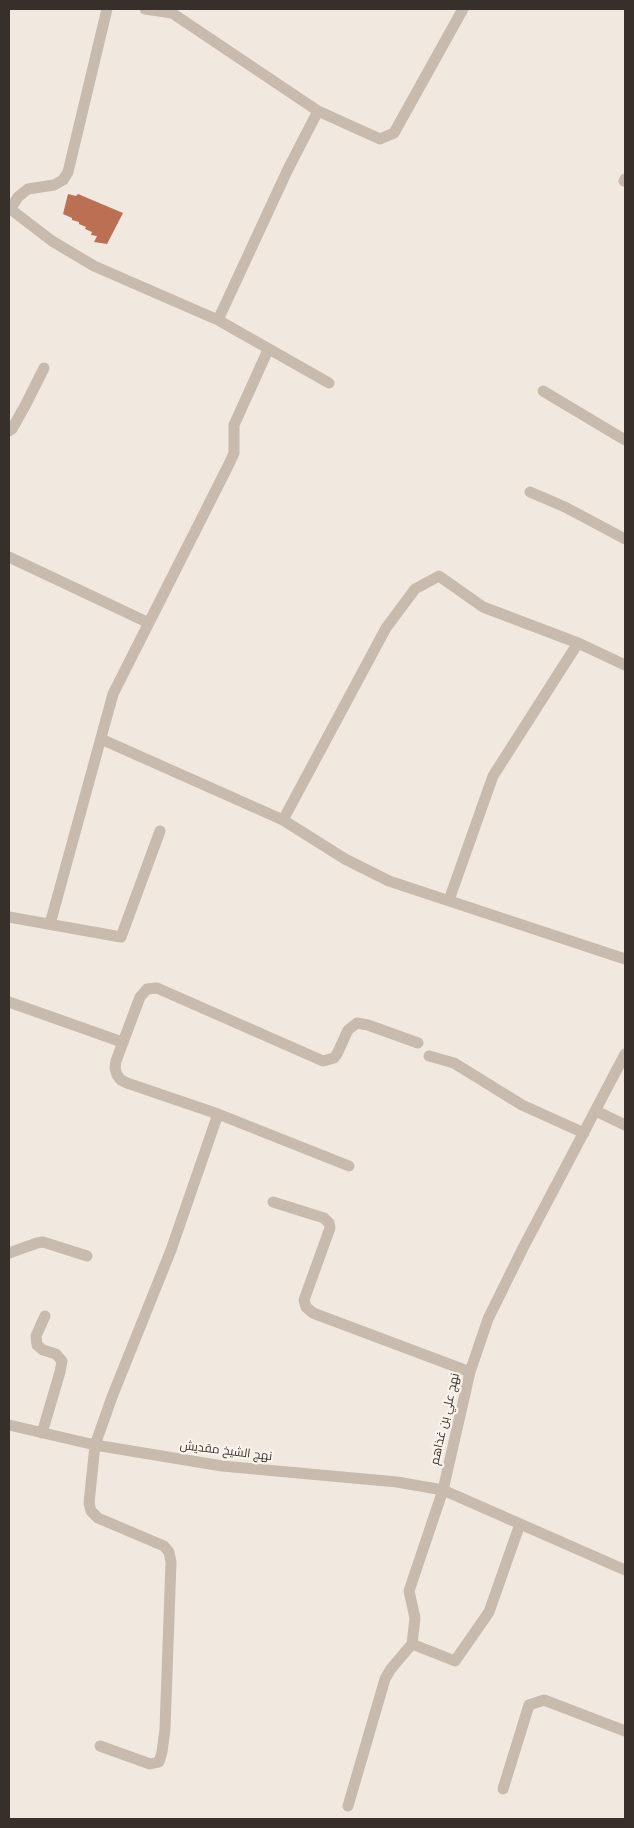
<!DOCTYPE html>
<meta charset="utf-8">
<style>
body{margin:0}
#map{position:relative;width:634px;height:1828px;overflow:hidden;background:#f1e9e0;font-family:Montserrat,sans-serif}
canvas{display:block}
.frame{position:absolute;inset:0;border:10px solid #372f2a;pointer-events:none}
</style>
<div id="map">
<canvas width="634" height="1828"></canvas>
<div class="frame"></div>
</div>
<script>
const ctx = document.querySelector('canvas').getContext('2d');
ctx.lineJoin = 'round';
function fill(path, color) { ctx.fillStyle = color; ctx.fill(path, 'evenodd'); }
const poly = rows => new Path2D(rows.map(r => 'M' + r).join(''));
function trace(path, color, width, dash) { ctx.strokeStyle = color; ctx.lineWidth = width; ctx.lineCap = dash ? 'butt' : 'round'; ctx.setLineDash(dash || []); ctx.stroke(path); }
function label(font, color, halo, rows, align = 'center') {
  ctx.font = font + ' Montserrat,Cairo,sans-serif'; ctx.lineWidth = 4.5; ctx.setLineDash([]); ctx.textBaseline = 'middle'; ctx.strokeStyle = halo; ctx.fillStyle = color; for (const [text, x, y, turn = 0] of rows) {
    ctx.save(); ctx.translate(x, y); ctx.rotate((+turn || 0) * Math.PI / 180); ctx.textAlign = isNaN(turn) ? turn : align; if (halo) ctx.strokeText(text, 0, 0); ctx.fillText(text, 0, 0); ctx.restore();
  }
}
fill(poly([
 [68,194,76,196,78,194,123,213,107,244,94,242,97,236,91,235,92,232,85,229,86,227,79,224,79,222,72,220,72,218,63,214]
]), '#bc7053');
trace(poly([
 [145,9,172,13,318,111,380,139,394,133,463,9],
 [624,181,625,179],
 [9,208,52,241,94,266,218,320,329,383],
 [11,208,18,197,28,189,54,185,63,180,68,172,107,9],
 [218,320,288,169,318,111],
 [543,391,625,440],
 [9,431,12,429,26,404,44,368],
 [530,492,565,507,625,539],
 [9,557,149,623],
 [101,739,283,820,345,859,389,881,625,959],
 [283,820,386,628,415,589,439,576,483,607,578,643],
 [449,900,493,776,578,643,625,665],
 [9,917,121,937,160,831],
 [50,924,113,694,229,464,234,453,234,425,268,350],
 [9,1002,122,1042],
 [429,1056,454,1063,522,1105,584,1133],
 [596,1111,625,1125],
 [349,1166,218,1114,127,1083,121,1080,117,1075,115,1068,116,1061,140,997,147,989,157,988,323,1061,334,1058,337,1054,348,1030,357,1023,368,1025,418,1043],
 [273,1202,324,1218,329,1223,330,1228,304,1300,306,1307,313,1313,470,1372],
 [9,1253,37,1243,43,1242,87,1256],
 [9,1425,95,1445,222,1466,397,1482,443,1490,625,1570],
 [42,1433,60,1372,62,1361,56,1354,43,1350,37,1345,36,1336,45,1316],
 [412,1644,455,1661,489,1612,520,1524],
 [100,1746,150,1764,159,1762,162,1752,165,1729,171,1562,169,1552,164,1546,98,1518,91,1511,89,1503,95,1445,112,1397,171,1250,218,1114],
 [503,1789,529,1705,544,1700,625,1731],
 [348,1806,385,1679,390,1670,412,1644,415,1618,409,1591,443,1490,470,1372,488,1319,523,1248,625,1054]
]), '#c8baac', 11);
label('12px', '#372f2a', '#f9f3ec', [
 ["نهج علي بن غذاهم",445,1419,-77],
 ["نهج الشيخ مقديش",226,1451,7]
]);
</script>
